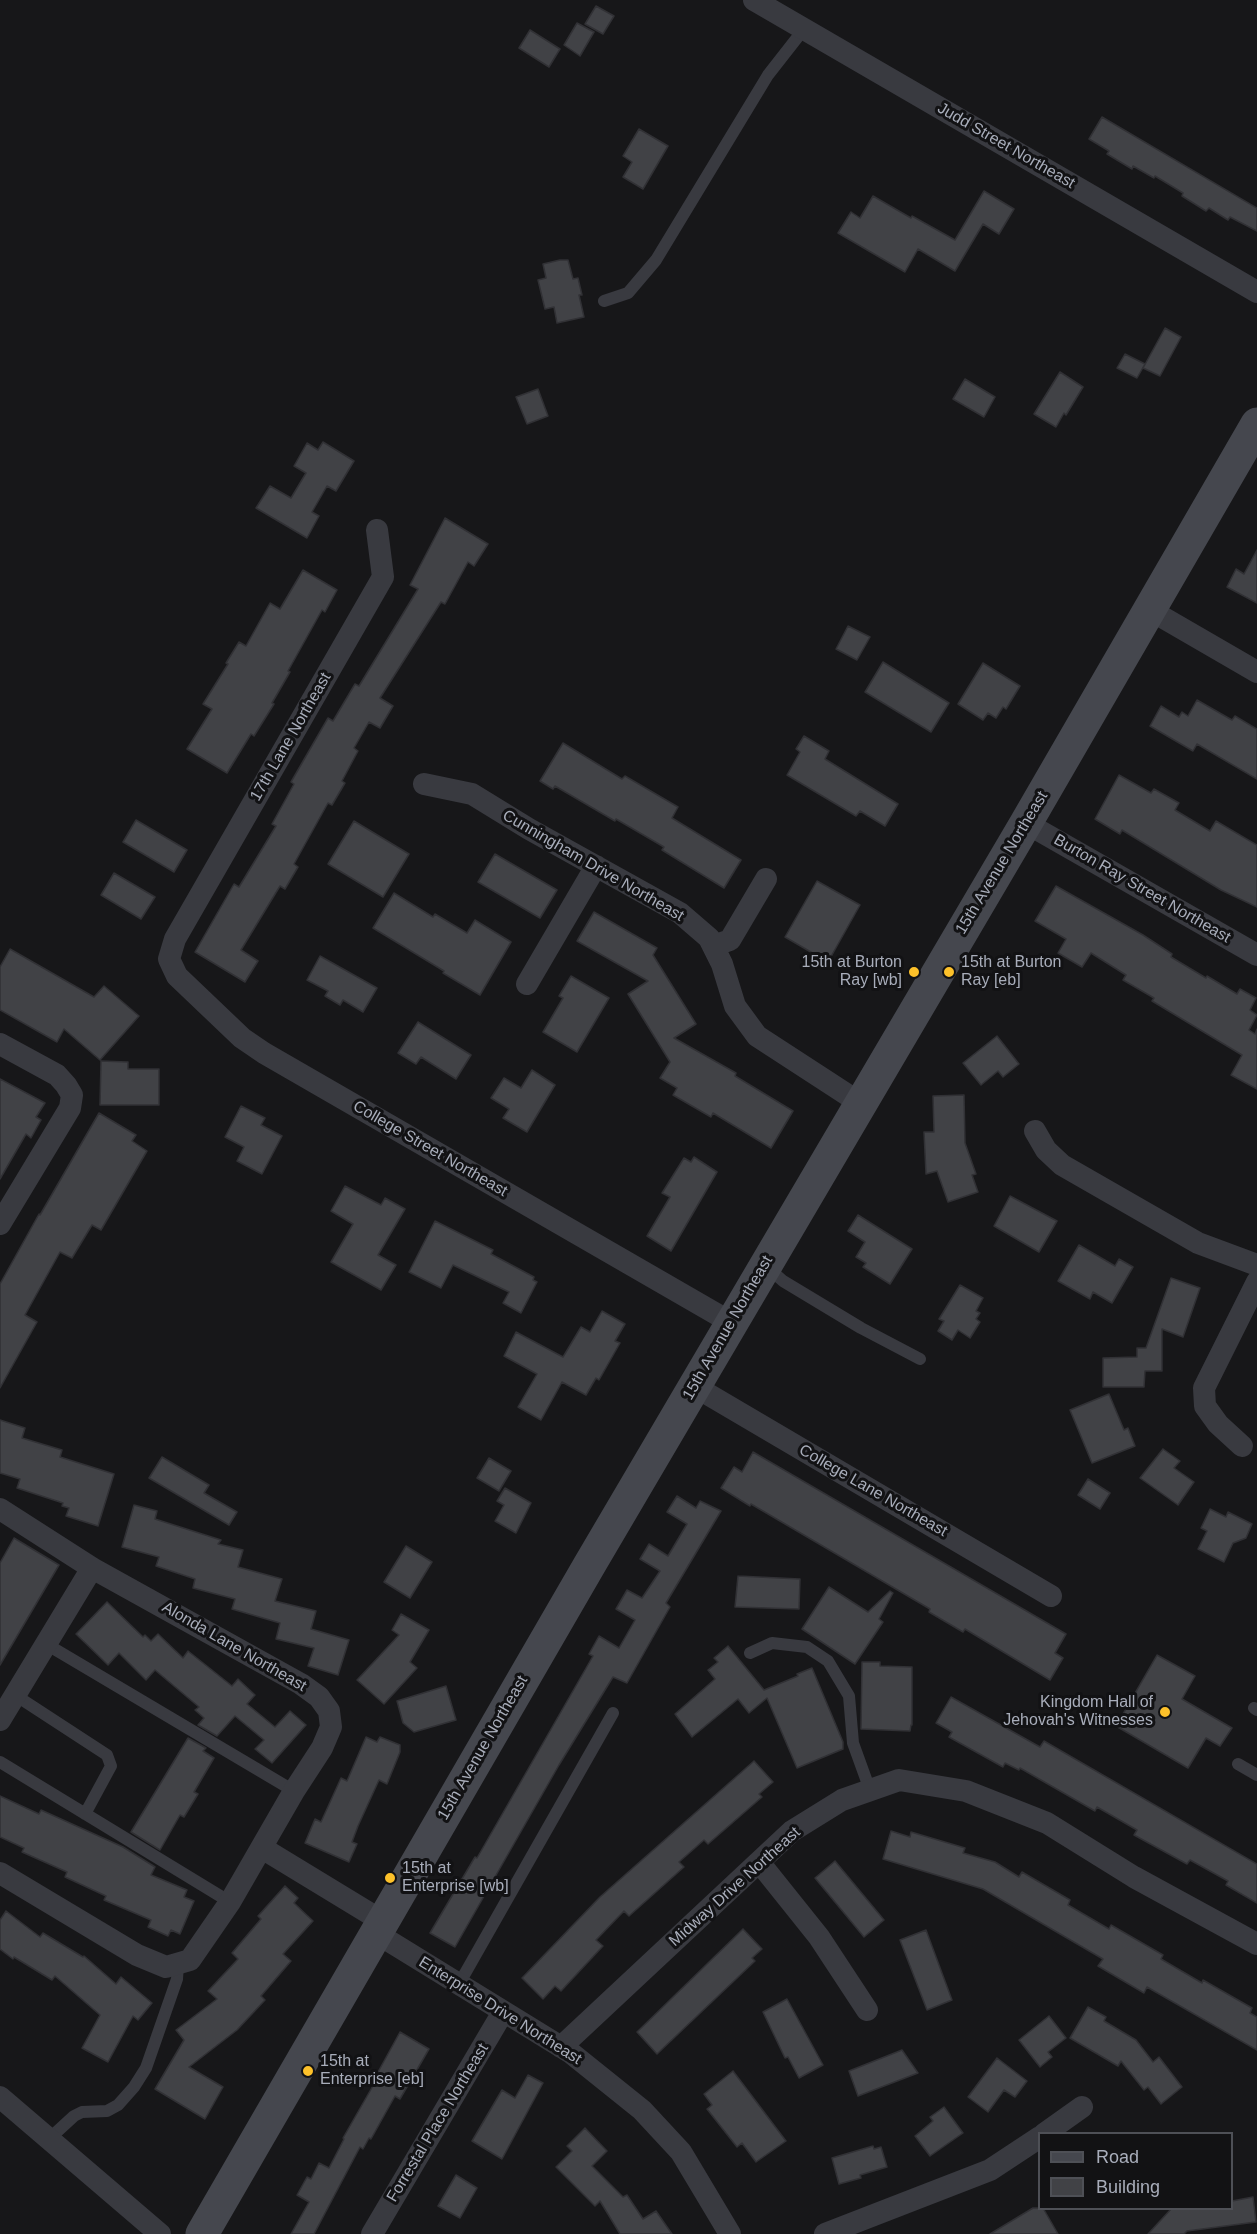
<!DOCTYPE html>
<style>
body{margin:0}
#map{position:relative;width:1257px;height:2234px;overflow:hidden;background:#171719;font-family:Helvetica,sans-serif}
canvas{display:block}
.legend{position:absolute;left:1038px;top:2132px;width:195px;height:78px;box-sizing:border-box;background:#121214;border:2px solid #4e5056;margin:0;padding:8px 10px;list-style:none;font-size:18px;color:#a8adba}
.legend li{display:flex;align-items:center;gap:12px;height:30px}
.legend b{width:30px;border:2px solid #4e5056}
</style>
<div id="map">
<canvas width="1257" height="2234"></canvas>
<ul class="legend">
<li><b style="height:8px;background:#45474e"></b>Road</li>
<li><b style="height:16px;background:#414246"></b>Building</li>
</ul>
</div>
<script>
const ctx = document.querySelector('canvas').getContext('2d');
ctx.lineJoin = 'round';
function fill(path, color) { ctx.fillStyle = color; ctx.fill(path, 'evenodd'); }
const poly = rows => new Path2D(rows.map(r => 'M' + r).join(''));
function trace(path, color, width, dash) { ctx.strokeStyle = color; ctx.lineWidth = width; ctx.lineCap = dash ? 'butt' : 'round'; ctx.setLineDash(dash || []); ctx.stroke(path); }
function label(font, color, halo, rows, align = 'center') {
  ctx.font = font + ' Helvetica,sans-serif'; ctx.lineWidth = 6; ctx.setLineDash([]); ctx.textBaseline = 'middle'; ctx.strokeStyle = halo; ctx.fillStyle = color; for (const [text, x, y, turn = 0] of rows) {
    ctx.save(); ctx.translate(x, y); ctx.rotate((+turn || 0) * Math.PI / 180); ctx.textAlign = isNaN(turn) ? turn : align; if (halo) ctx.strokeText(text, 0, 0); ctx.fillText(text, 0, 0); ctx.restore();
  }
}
const building = poly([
 [596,6,614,16,603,34,585,24,596,6],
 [577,23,594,32,580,56,564,45,577,23],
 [530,30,560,49,549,67,519,48,530,30],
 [1102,117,1257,208,1257,231,1230,217,1228,220,1209,208,1206,211,1182,196,1183,193,1155,176,1154,178,1133,166,1132,169,1107,154,1109,151,1089,139,1102,117],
 [639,129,668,146,643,189,623,177,632,162,623,156,639,129],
 [984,191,1014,209,999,234,983,224,955,271,918,249,905,272,838,233,851,212,860,218,873,196,911,218,912,216,955,240,984,191],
 [560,260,568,260,573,279,578,278,582,295,579,295,584,317,557,323,554,307,545,309,538,280,546,278,543,264,560,260],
 [1165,328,1181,337,1160,376,1143,368,1165,328],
 [1125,354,1145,364,1137,378,1117,368,1125,354],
 [1060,372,1083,387,1066,415,1064,413,1056,427,1034,414,1060,372],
 [965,379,995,397,984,417,953,399,965,379],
 [538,389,548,416,527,424,516,397,538,389],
 [323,442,354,461,336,491,327,486,312,512,319,516,307,538,256,508,270,486,291,498,306,473,294,466,307,443,318,450,323,442],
 [445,518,488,544,474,566,468,562,445,604,441,602,380,698,393,706,380,728,369,722,354,748,358,751,342,781,345,783,332,805,328,803,294,864,298,867,285,889,280,886,241,950,258,961,245,982,195,952,234,884,239,887,276,826,272,824,294,784,291,782,328,718,333,721,355,684,359,686,418,589,410,585,445,518],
 [1257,550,1257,603,1227,587,1236,569,1244,574,1257,550],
 [303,570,337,590,325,612,322,610,288,671,290,672,272,703,274,704,254,736,251,734,227,773,187,749,212,709,203,704,228,664,226,663,239,642,246,646,270,603,280,609,303,570],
 [848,626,870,637,857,660,836,649,848,626],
 [883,662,949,703,931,732,865,692,883,662],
 [983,663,1020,686,1006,709,1003,707,996,718,988,713,983,720,958,704,983,663],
 [1197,700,1232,720,1235,716,1257,729,1257,779,1197,744,1193,751,1150,726,1161,706,1179,717,1182,712,1188,716,1197,700],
 [804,736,829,751,825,759,898,804,885,826,860,811,856,816,787,775,800,752,796,749,804,736],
 [563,743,622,779,625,776,678,807,672,818,741,860,724,888,662,850,664,847,616,819,615,821,555,786,553,789,540,781,563,743],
 [1119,775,1151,793,1154,789,1179,803,1175,810,1210,831,1216,821,1257,845,1257,907,1221,890,1122,830,1120,834,1095,819,1119,775],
 [136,820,187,850,174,872,123,842,136,820],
 [354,821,409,854,383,897,328,864,354,821],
 [495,854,557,890,540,918,478,882,495,854],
 [114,873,155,897,141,919,101,895,114,873],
 [817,881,860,905,828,962,785,937,817,881],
 [1056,886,1143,935,1172,954,1171,957,1206,978,1207,976,1237,994,1240,989,1256,998,1250,1010,1257,1015,1249,1030,1255,1034,1257,1029,1257,1089,1231,1075,1242,1055,1152,1001,1154,998,1123,980,1126,975,1091,953,1082,967,1058,953,1066,939,1035,921,1056,886],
 [394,893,433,917,435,914,467,933,475,920,511,942,480,995,443,973,444,971,373,928,394,893],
 [594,912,657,948,653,955,696,1024,674,1038,736,1073,735,1076,793,1111,771,1148,713,1113,711,1117,673,1095,677,1088,660,1078,670,1062,628,994,648,981,577,941,594,912],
 [10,949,94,997,104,986,139,1016,100,1060,64,1029,57,1042,0,1010,0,967,10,949],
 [320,956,377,988,363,1012,343,1000,340,1005,325,996,328,991,307,980,320,956],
 [571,976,609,998,577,1052,543,1032,563,998,559,996,571,976],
 [418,1022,471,1055,456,1079,421,1057,416,1064,398,1053,418,1022],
 [997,1036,1019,1064,1003,1077,998,1071,981,1085,963,1063,997,1036],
 [101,1061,128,1062,128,1069,159,1069,159,1105,100,1105,101,1061],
 [532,1070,555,1085,527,1132,503,1118,509,1109,491,1098,504,1078,521,1088,532,1070],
 [0,1079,45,1103,36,1117,41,1120,31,1138,26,1134,0,1179,0,1079],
 [964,1095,965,1143,976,1174,972,1175,978,1192,948,1202,937,1171,926,1174,924,1132,934,1132,933,1096,964,1095],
 [241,1106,265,1118,261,1125,282,1136,262,1174,237,1161,244,1147,225,1137,241,1106],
 [99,1113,136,1135,132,1141,147,1151,101,1230,92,1225,72,1258,60,1252,25,1315,37,1322,0,1388,0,1284,39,1214,40,1215,99,1113],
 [694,1157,717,1172,671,1251,647,1236,670,1197,662,1193,684,1158,691,1162,694,1157],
 [345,1186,381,1205,385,1198,405,1209,378,1255,396,1265,381,1290,331,1262,353,1224,331,1211,345,1186],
 [1010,1196,1057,1221,1039,1252,994,1226,1010,1196],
 [858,1215,912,1249,890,1284,863,1267,866,1263,856,1257,865,1242,848,1231,858,1215],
 [435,1221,493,1250,491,1254,534,1277,533,1280,537,1282,521,1313,503,1303,509,1292,453,1265,441,1288,409,1272,435,1221],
 [1079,1245,1115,1266,1119,1259,1133,1267,1112,1303,1093,1292,1090,1299,1058,1281,1079,1245],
 [1171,1278,1200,1288,1183,1337,1162,1329,1162,1371,1145,1371,1144,1387,1103,1387,1103,1358,1137,1357,1137,1348,1146,1348,1171,1278],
 [960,1285,983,1298,976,1311,980,1313,976,1319,980,1322,970,1338,958,1330,952,1340,938,1331,944,1321,939,1319,960,1285],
 [602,1311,625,1324,615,1341,620,1343,599,1380,596,1378,586,1395,562,1382,541,1420,518,1407,537,1374,504,1356,516,1332,563,1357,581,1327,590,1332,602,1311],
 [1109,1394,1124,1430,1128,1428,1135,1446,1092,1463,1070,1410,1109,1394],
 [0,1420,25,1428,22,1438,62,1450,60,1457,114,1474,98,1526,66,1516,69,1508,62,1506,63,1503,17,1488,20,1479,0,1473,0,1420],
 [1163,1449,1180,1461,1174,1468,1194,1482,1178,1505,1140,1478,1163,1449],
 [753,1452,1066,1634,1055,1653,1063,1658,1050,1680,965,1629,963,1632,929,1612,930,1609,751,1504,750,1506,721,1488,734,1467,742,1472,753,1452],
 [162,1457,209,1485,204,1493,237,1512,229,1525,149,1478,162,1457],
 [489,1458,511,1471,499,1491,477,1478,489,1458],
 [1088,1479,1110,1493,1100,1509,1078,1495,1088,1479],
 [505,1488,531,1503,516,1533,495,1521,504,1505,497,1501,505,1488],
 [677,1496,696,1508,700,1501,721,1511,666,1603,670,1607,627,1683,613,1677,559,1765,455,1947,430,1933,475,1857,477,1858,593,1656,589,1654,599,1636,619,1648,635,1620,616,1609,627,1590,642,1598,660,1571,640,1559,649,1544,668,1556,687,1524,667,1512,677,1496],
 [134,1505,157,1511,155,1519,221,1540,218,1544,243,1550,238,1567,282,1579,275,1601,316,1611,311,1629,349,1640,338,1675,308,1666,314,1648,276,1639,280,1623,232,1609,235,1599,193,1588,195,1579,156,1566,159,1557,122,1547,134,1505],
 [1210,1509,1226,1517,1228,1512,1252,1524,1246,1538,1233,1543,1224,1562,1198,1549,1207,1531,1201,1528,1210,1509],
 [14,1538,59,1565,0,1665,0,1563,14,1538],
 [406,1546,432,1562,410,1598,384,1582,406,1546],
 [738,1576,800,1579,799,1609,735,1607,738,1576],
 [829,1587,868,1612,890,1591,893,1593,879,1619,883,1622,855,1664,802,1629,829,1587],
 [107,1602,143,1637,145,1635,151,1641,158,1634,183,1658,188,1651,232,1686,238,1679,255,1695,247,1704,275,1727,290,1711,306,1725,272,1763,255,1749,264,1740,235,1716,217,1736,198,1725,204,1718,195,1710,199,1707,155,1670,146,1680,119,1653,108,1665,76,1634,107,1602],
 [401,1614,429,1630,410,1662,417,1668,384,1704,357,1680,399,1635,392,1630,401,1614],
 [728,1646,764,1690,798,1676,797,1674,812,1668,843,1742,843,1749,797,1768,767,1698,749,1713,738,1699,692,1737,675,1714,715,1679,708,1670,718,1662,714,1658,728,1646],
 [1157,1655,1195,1676,1182,1699,1232,1728,1220,1746,1206,1738,1188,1768,1116,1726,1157,1655],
 [862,1662,880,1662,880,1666,912,1667,912,1725,911,1725,910,1731,861,1729,862,1662],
 [446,1686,456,1720,414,1732,403,1723,397,1701,446,1686],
 [951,1697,1040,1747,1044,1741,1257,1864,1257,1903,1226,1885,1228,1881,1190,1860,1187,1864,1134,1835,1137,1830,1097,1807,1095,1811,1020,1768,1019,1770,1005,1763,1003,1767,949,1737,952,1732,936,1723,951,1697],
 [366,1737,377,1742,380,1737,400,1745,400,1752,387,1784,379,1780,358,1826,352,1842,357,1844,349,1862,305,1843,315,1819,321,1822,341,1778,347,1781,366,1737],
 [188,1738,206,1748,203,1751,214,1758,194,1792,198,1794,184,1817,180,1815,160,1850,131,1832,188,1738],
 [754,1761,773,1782,759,1794,762,1797,708,1844,704,1840,679,1862,684,1867,629,1916,624,1911,596,1940,603,1946,561,1991,555,1986,543,1999,522,1978,600,1897,754,1761],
 [0,1796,39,1814,41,1810,123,1847,155,1867,151,1875,187,1890,184,1897,194,1901,180,1934,171,1930,168,1936,148,1927,151,1920,104,1900,106,1896,65,1877,67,1872,22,1852,24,1848,0,1837,0,1796],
 [891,1831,910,1837,911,1832,965,1848,963,1853,995,1862,1019,1877,1022,1872,1070,1900,1068,1905,1109,1929,1111,1925,1163,1955,1161,1959,1202,1983,1203,1980,1252,2008,1250,2013,1257,2017,1257,2050,1147,1987,1144,1993,1098,1966,1103,1959,983,1889,883,1859,891,1831],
 [835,1861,884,1920,864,1937,815,1878,835,1861],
 [285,1886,298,1898,294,1903,313,1921,283,1954,291,1961,261,1996,265,2000,237,2030,189,2067,223,2087,205,2119,155,2089,184,2040,176,2030,217,1999,208,1991,238,1959,232,1953,261,1919,258,1916,285,1886],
 [6,1911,40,1937,43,1933,83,1957,84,1956,116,1984,121,1977,152,2003,138,2020,133,2016,108,2062,82,2048,100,2015,55,1976,52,1980,14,1957,13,1959,0,1949,0,1920,6,1911],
 [743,1929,762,1949,752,1958,755,1961,657,2054,637,2032,743,1929],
 [926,1930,952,2000,927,2010,900,1940,926,1930],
 [787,1999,823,2065,799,2078,788,2057,785,2058,763,2012,787,1999],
 [1088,2007,1106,2017,1104,2021,1136,2040,1153,2062,1159,2057,1182,2087,1161,2104,1148,2087,1144,2090,1121,2061,1118,2066,1070,2038,1088,2007],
 [1049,2016,1066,2038,1048,2052,1052,2057,1040,2067,1019,2040,1049,2016],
 [400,2032,429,2049,400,2099,395,2096,371,2139,369,2138,363,2149,360,2147,314,2234,291,2234,309,2202,297,2195,307,2177,311,2179,319,2163,329,2168,344,2139,343,2138,374,2084,372,2083,400,2032],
 [902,2050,918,2073,858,2096,849,2071,902,2050],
 [997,2058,1027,2081,1015,2097,1004,2090,988,2112,968,2097,997,2058],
 [733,2071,786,2141,756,2162,742,2143,737,2147,707,2109,712,2105,704,2094,733,2071],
 [528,2075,543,2083,502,2159,472,2141,502,2090,515,2098,528,2075],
 [944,2107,963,2133,930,2156,915,2136,933,2121,930,2117,944,2107],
 [585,2128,607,2151,592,2166,623,2197,627,2195,643,2219,656,2211,672,2234,620,2234,600,2201,595,2206,556,2167,572,2151,567,2146,585,2128],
 [873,2146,874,2149,881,2147,887,2167,860,2175,861,2178,839,2184,832,2158,873,2146],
 [456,2175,477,2188,460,2218,438,2206,456,2175],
 [1253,2197,1256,2222,1187,2231,1184,2234,1148,2234,1172,2208,1232,2208,1232,2201,1253,2197],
 [1033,2208,1043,2208,1058,2234,990,2234,1033,2208]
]);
fill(building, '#414246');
trace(building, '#313135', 1.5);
trace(poly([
 [604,301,628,293,656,260,768,75,804,29],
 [766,1266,783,1281,861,1328,920,1359],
 [46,1644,294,1791],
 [750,1653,772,1643,807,1647,828,1661,849,1696,853,1743,870,1790],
 [15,1695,107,1755,111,1766,85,1814],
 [1254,1708,1257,1710],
 [0,1762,230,1902],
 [1238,1764,1257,1775],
 [459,1984,613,1713],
 [49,2139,74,2116,82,2112,107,2111,118,2105,134,2087,146,2068,177,1979,178,1964]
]), '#393a40', 12);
trace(poly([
 [754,0,1257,292],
 [377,530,383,577,175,939,169,959,177,976,242,1038,264,1053,732,1323],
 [1150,610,1257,672],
 [424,784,472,794,529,829,680,913,709,938,722,964,735,1006,757,1036,860,1103],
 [1026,823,1257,955],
 [713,946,730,940,766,879],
 [527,984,596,866],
 [0,1044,57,1075,66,1085,72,1095,70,1108,0,1224],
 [1035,1131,1046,1150,1062,1165,1198,1243,1257,1265],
 [694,1386,1051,1596],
 [1242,1446,1218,1424,1205,1406,1204,1388,1257,1282],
 [0,1509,92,1568,301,1684,319,1697,329,1711,331,1727,322,1748,294,1791,230,1902,190,1960,166,1967,137,1955,0,1873],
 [0,1720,92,1568],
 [262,1848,382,1921],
 [759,1862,819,1937,867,2010],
 [376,1933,571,2053,642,2110,681,2152,730,2234],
 [561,2047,792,1831,842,1800,899,1780,966,1791,1047,1823,1134,1877,1257,1944],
 [0,2097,160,2234],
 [1044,2134,1082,2107],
 [372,2234,503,2012],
 [825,2234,990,2170,1040,2137]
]), '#393a40', 22);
trace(poly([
 [202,2234,590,1564,1026,823,1257,424]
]), '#45474e', 33);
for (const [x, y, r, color] of [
 [914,972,6,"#fdc12a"],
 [949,972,6,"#fdc12a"],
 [1165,1712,6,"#fdc12a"],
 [390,1878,6,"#fdc12a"],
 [308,2071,6,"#fdc12a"]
]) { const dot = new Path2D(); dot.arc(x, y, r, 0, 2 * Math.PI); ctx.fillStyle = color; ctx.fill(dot); trace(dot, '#121214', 2); }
label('16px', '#a8adba', '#121214', [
 ["Judd Street Northeast",1006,146,30],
 ["17th Lane Northeast",291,737,-60],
 ["15th Avenue Northeast",1002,863,-59],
 ["Cunningham Drive Northeast",593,866,30],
 ["Burton Ray Street Northeast",1142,889,30],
 ["College Street Northeast",430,1149,30],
 ["15th Avenue Northeast",728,1328,-60],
 ["College Lane Northeast",873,1491,30],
 ["Alonda Lane Northeast",234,1647,30],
 ["15th Avenue Northeast",483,1748,-60],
 ["Midway Drive Northeast",735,1887,-42],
 ["Enterprise Drive Northeast",500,2011,32],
 ["Forrestal Place Northeast",438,2123,-59]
]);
label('16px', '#a8adba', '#121214', [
 ["15th at Burton",902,963,"right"],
 ["Ray [wb]",902,981,"right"],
 ["15th at Burton",961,963],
 ["Ray [eb]",961,981],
 ["Kingdom Hall of",1153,1703,"right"],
 ["Jehovah's Witnesses",1153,1721,"right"],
 ["15th at",402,1869],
 ["Enterprise [wb]",402,1887],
 ["15th at",320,2062],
 ["Enterprise [eb]",320,2080]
], 'left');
</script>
